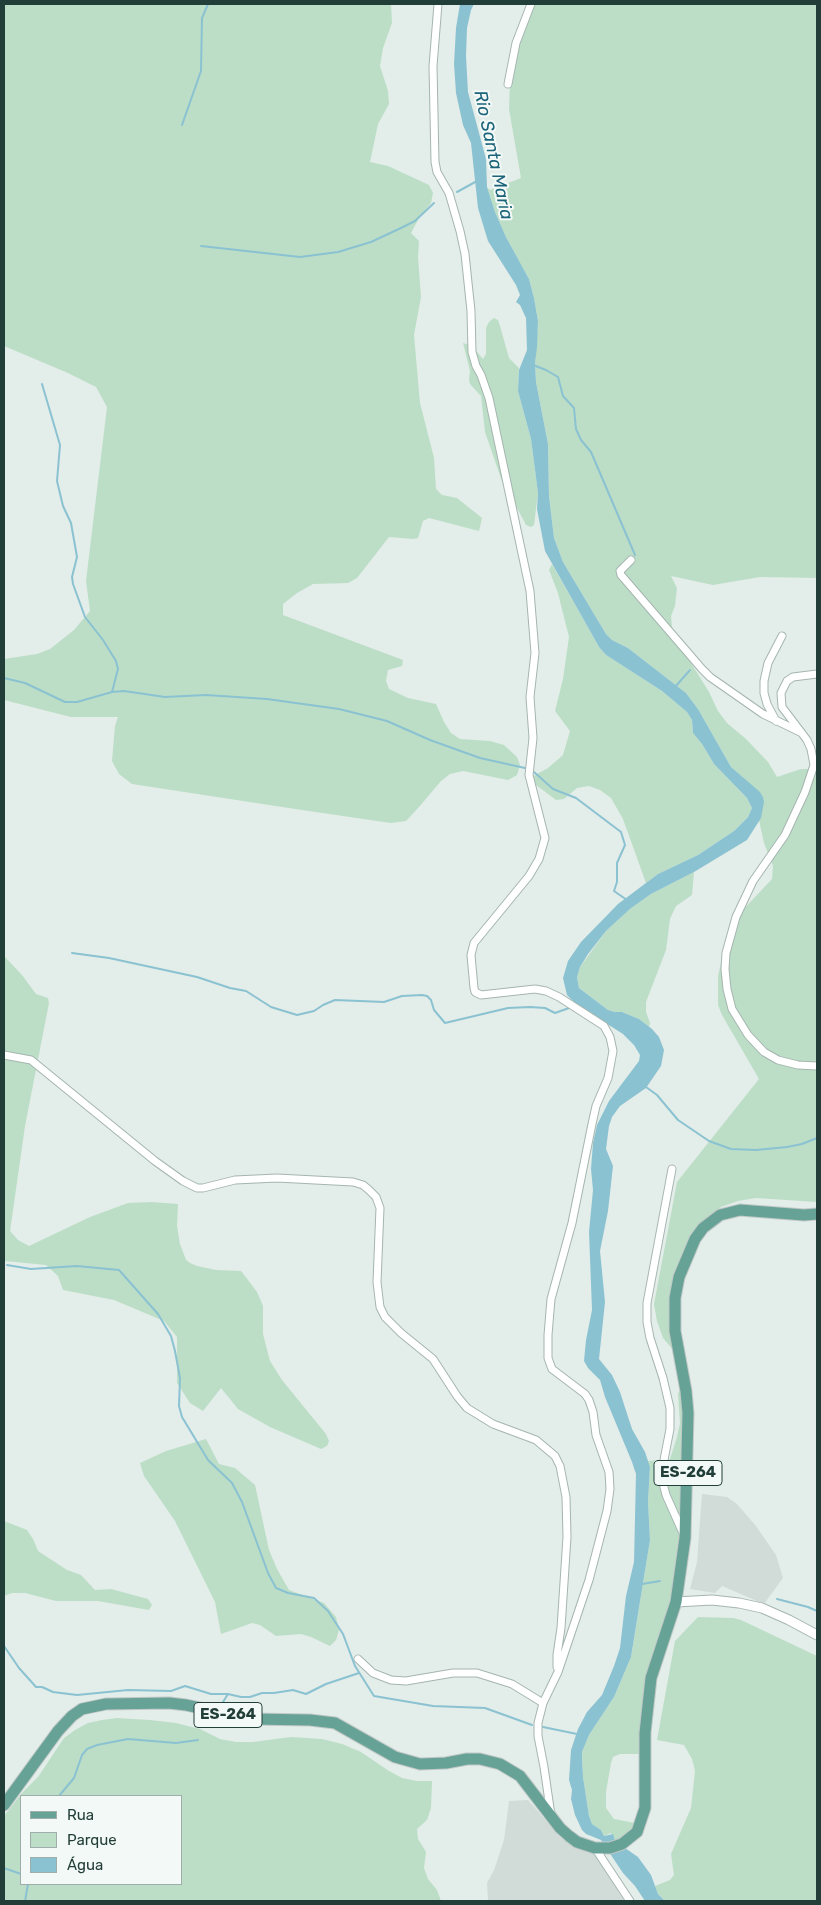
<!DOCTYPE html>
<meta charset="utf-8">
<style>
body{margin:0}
#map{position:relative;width:821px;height:1905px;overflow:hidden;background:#e3ede9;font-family:Rubik,sans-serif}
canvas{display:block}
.frame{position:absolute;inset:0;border:5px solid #223e38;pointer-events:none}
.legend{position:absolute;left:20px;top:1795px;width:162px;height:90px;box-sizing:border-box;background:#f3f9f6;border:1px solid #9faeaa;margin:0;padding:6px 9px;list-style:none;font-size:15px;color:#223e38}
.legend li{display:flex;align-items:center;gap:10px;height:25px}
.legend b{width:25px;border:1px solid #9faeaa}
</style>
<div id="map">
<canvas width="821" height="1905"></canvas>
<div class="frame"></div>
<ul class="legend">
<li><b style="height:6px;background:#67a297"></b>Rua</li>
<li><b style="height:14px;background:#bcdec7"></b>Parque</li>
<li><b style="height:14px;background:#8bc2d1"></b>Água</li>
</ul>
</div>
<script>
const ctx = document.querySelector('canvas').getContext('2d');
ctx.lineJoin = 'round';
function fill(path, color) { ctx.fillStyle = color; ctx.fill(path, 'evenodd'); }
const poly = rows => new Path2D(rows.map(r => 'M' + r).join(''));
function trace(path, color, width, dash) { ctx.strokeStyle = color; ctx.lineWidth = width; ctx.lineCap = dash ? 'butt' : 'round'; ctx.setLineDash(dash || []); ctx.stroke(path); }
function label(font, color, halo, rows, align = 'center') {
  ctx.font = font + ' Rubik,sans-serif'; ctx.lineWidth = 4; ctx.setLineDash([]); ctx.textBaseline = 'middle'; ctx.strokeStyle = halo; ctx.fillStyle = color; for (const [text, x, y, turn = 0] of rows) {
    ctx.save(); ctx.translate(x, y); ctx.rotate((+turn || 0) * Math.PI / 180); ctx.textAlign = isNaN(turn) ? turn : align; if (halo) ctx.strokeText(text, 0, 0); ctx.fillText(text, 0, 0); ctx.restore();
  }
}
fill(poly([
 [702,1494,727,1497,737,1504,756,1526,776,1555,783,1578,764,1604,722,1586,715,1593,690,1589,697,1562],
 [528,1800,561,1838,586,1852,597,1855,624,1901,490,1901,488,1900,487,1883,494,1870,504,1840,509,1801]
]), '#d1dcd8');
fill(poly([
 [4,4,391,4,392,23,383,48,380,66,388,91,389,104,378,124,370,162,388,166,429,185,433,193,431,203,419,218,411,233,419,241,418,257,421,297,414,335,420,403,434,458,436,489,442,495,457,498,482,518,479,531,429,518,423,521,418,538,413,539,389,537,357,578,348,583,313,584,297,593,283,604,283,615,403,660,402,666,388,670,386,681,389,689,408,698,436,704,444,722,451,733,460,739,490,741,504,745,517,757,520,765,517,775,508,780,463,771,450,774,441,781,419,807,406,821,391,823,302,810,132,784,119,774,112,761,115,726,118,717,71,717,4,700,4,659,37,654,50,649,74,630,90,611,86,581,107,407,96,387,68,373,4,346],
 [535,4,817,4,817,578,760,577,713,585,671,576,677,588,675,606,671,616,672,628,678,642,709,692,718,711,727,723,746,739,768,762,777,777,801,769,817,769,817,1202,756,1198,738,1201,721,1207,713,1215,674,1290,687,1383,685,1541,656,1665,648,1754,620,1754,613,1757,611,1763,606,1792,606,1808,614,1819,640,1824,628,1836,615,1841,611,1833,604,1836,601,1830,592,1824,589,1816,583,1777,582,1752,589,1735,614,1697,631,1657,650,1540,648,1502,650,1467,648,1461,670,1459,677,1437,680,1423,678,1394,684,1381,674,1351,663,1338,657,1321,654,1304,677,1182,759,1079,722,1015,718,1005,718,976,727,936,740,913,772,879,773,866,764,843,759,820,763,797,731,767,698,709,686,693,628,648,612,640,606,634,563,562,554,538,549,496,548,444,536,382,535,363,538,321,534,298,529,279,506,237,495,212,487,187,490,190,521,178,509,109,510,82,519,44],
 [494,318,498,320,500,326,509,358,519,368,518,391,531,439,538,493,534,525,531,527,526,525,515,504,506,493,485,432,481,396,470,384,469,379,470,371,463,343,472,346,483,359,486,354,486,328,489,322],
 [552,564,599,647,606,655,662,691,687,712,692,720,693,733,702,744,714,764,747,798,752,808,748,817,734,831,698,855,658,874,646,883,623,819,611,798,600,790,589,786,577,788,564,799,556,800,528,779,548,768,563,755,570,731,555,711,563,679,569,637,558,593,549,570],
 [694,872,692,895,676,906,670,919,666,950,646,1002,646,1012,650,1023,649,1027,639,1019,622,1012,615,1012,608,1010,579,988,577,977,580,967,606,931,630,909,651,894],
 [4,956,22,975,36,994,48,998,49,1003,25,1126,10,1231,18,1240,29,1246,90,1217,128,1203,151,1202,178,1204,177,1226,180,1244,186,1260,190,1263,197,1266,216,1270,241,1271,248,1280,257,1292,263,1306,263,1334,270,1361,282,1380,326,1434,329,1441,327,1446,321,1449,270,1427,238,1409,221,1388,203,1411,190,1403,177,1383,177,1337,164,1321,114,1300,63,1290,58,1276,46,1265,5,1261,4,1268],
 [206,1439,219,1464,235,1468,255,1485,269,1550,277,1569,289,1590,324,1603,336,1617,339,1630,336,1640,330,1646,311,1637,301,1634,276,1636,260,1625,252,1623,221,1634,215,1602,175,1521,144,1476,140,1463,166,1451],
 [4,1521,27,1530,33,1539,38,1551,67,1570,81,1575,95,1590,111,1589,148,1599,152,1605,149,1610,98,1601,56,1601,25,1593,12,1593,4,1596],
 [698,1617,733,1618,741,1620,817,1656,817,1901,665,1901,658,1894,655,1886,670,1880,674,1875,671,1854,691,1808,695,1771,692,1759,684,1745,657,1740,675,1641],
 [117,1718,150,1720,176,1723,200,1729,220,1739,236,1742,253,1742,291,1737,322,1739,342,1744,361,1752,389,1771,402,1778,417,1781,432,1781,431,1808,427,1820,417,1829,418,1839,426,1852,424,1868,428,1879,437,1890,441,1901,4,1901,4,1816,21,1794,38,1777,64,1738,75,1730,88,1723,102,1720],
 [21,1796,181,1796,181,1884,21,1884]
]), '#bcdec7');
fill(poly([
 [460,4,474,4,471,10,467,28,466,56,468,92,486,159,487,187,495,212,506,237,529,279,534,298,538,321,537,347,535,363,536,382,548,444,549,496,554,538,563,562,606,634,612,640,628,648,686,693,698,709,731,767,760,792,763,797,764,802,761,818,747,840,694,872,651,894,630,909,606,931,588,954,580,967,577,977,579,988,608,1010,615,1012,622,1012,639,1019,652,1029,659,1037,664,1050,661,1066,646,1088,620,1106,612,1117,609,1126,606,1149,613,1166,608,1211,600,1251,605,1302,599,1359,612,1375,620,1392,632,1429,645,1452,650,1467,648,1502,650,1540,631,1657,614,1697,589,1735,582,1752,582,1757,583,1777,589,1816,592,1824,601,1830,604,1836,613,1834,615,1841,638,1857,651,1875,658,1894,665,1901,645,1901,635,1886,623,1873,601,1840,586,1834,582,1830,575,1815,571,1799,572,1790,569,1780,571,1750,578,1729,587,1712,602,1695,614,1666,620,1648,626,1596,634,1562,636,1474,632,1462,605,1397,600,1380,588,1368,584,1361,586,1340,592,1310,589,1232,593,1190,591,1169,593,1143,597,1125,609,1101,639,1061,640,1055,634,1045,623,1034,576,1004,567,995,563,978,568,961,581,942,618,904,658,874,698,855,734,831,748,817,752,808,747,798,714,764,702,744,693,733,692,720,687,712,662,691,606,655,599,647,545,551,537,509,538,493,531,439,518,391,519,370,527,350,526,318,520,305,516,302,520,295,516,285,488,241,478,208,471,143,463,125,456,93,454,64,456,28]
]), '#8bc2d1');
trace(poly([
 [182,125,201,71,202,18,208,4],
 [457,192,477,181],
 [201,246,300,257,338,252,371,242,401,228,415,221,434,203],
 [533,365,546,370,558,377,563,396,574,408,576,429,581,440,591,452,635,555],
 [42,384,60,445,57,481,63,506,71,523,77,557,72,577,73,584,85,617,103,640,116,661,118,669,112,692],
 [4,678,25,683,65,702,77,702,112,692,124,691,165,697,206,695,267,699,339,709,387,721,430,740,480,758,525,768],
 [675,687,690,670],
 [534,772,553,789,576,798,621,832,625,845,617,863,617,882,614,891,627,900],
 [72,953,109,958,197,977,230,988,246,991,271,1007,297,1015,314,1011,323,1005,335,1000,384,1002,402,996,422,995,427,996,431,1000,434,1010,445,1023,508,1008,530,1007,545,1008,555,1013,569,1008],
 [646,1087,657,1095,678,1120,709,1141,731,1149,756,1150,787,1147,802,1144,817,1138],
 [7,1265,31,1269,77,1266,119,1270,158,1314,171,1336,175,1351,180,1378,179,1406,182,1417,208,1460,232,1483,242,1502,268,1573,276,1588,288,1593,314,1598,328,1611,343,1634,355,1666,374,1696,433,1706,485,1708,532,1725],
 [642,1584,660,1581],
 [777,1599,808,1607,817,1611],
 [4,1646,19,1668,36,1687,42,1687,53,1692,77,1695,128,1690,171,1691,185,1686,211,1694,228,1694,241,1697,250,1697,262,1693,274,1693,293,1690,306,1694,326,1684,359,1673],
 [223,1702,228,1694],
 [543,1727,577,1734],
 [59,1796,74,1778,82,1755,87,1749,97,1745,128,1739,176,1743,198,1740],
 [4,1868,21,1874],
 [25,1901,28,1884]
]), '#8bc2d1', 2);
const minor = poly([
 [438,4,433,66,435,162,437,172,449,193,460,231,465,254,471,311,472,352,476,366,481,375,489,398,530,591,535,653,530,697,533,738,529,775,545,838,539,859,529,876,474,943,471,955,474,988,475,992,481,995,535,989,546,991,559,997,604,1026,610,1037,613,1051,608,1078,596,1106,592,1124,572,1223,551,1299,548,1335,548,1358,552,1369,585,1394,589,1400,593,1412,596,1435,609,1472,610,1489,607,1511,589,1580,558,1672,543,1703,538,1723,538,1736,544,1767,551,1815],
 [508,84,516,43,531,4],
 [631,560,620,571,621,575,702,669,710,677,763,714,800,732],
 [817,674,793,677,787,681,781,693,782,707,807,740,811,749,814,765,805,792,785,835,753,881,736,917,726,953,725,969,727,989,732,1009,748,1035,764,1052,778,1060,798,1065,817,1066],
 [776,721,767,704,764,693,764,681,768,663,782,636],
 [4,1055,31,1060,155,1161,183,1181,197,1188,203,1188,235,1180,277,1178,353,1182,363,1185,369,1190,376,1197,380,1208,377,1282,380,1307,385,1317,401,1333,433,1359,457,1396,467,1408,493,1424,536,1440,555,1456,560,1466,566,1497,567,1537,561,1628,557,1655,557,1667],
 [672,1169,647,1303,647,1322,650,1338,663,1378,670,1408,670,1429,663,1465,663,1483,666,1495,683,1533],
 [358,1659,373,1673,391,1680,406,1681,453,1673,477,1673,512,1684,543,1703],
 [595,1848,630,1901]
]);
const tertiary = poly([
 [676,1602,712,1600,739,1603,762,1608,789,1620,817,1635]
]);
const primary = poly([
 [4,1805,58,1731,72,1716,82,1709,106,1704,169,1703,186,1705,252,1719,310,1720,335,1723,395,1757,420,1764,446,1763,467,1759,480,1759,500,1764,520,1776,560,1828,569,1836,577,1842,595,1848,610,1848,622,1844,637,1832,645,1808,645,1733,651,1678,676,1602,685,1538,688,1413,686,1391,675,1331,675,1298,679,1277,695,1239,703,1228,720,1215,740,1210,804,1215,817,1214]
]);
trace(minor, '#a5b5b0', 9);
trace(tertiary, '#a5b5b0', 11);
trace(primary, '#c1c9c7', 13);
trace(minor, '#fff', 7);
trace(tertiary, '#fff', 9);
trace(primary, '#67a297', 11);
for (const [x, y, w] of [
 [688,1473,68],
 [228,1715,68]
]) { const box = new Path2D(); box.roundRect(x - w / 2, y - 12.5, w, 25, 4); ctx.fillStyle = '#f3f9f6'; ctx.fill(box); trace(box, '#223e38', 1); }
label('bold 15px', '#223e38', null, [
 ["ES-264",688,1473],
 ["ES-264",228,1715]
]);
label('italic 18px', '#1c647a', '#f3f9f6', [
 ["Rio Santa Maria",493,155,78]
]);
</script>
